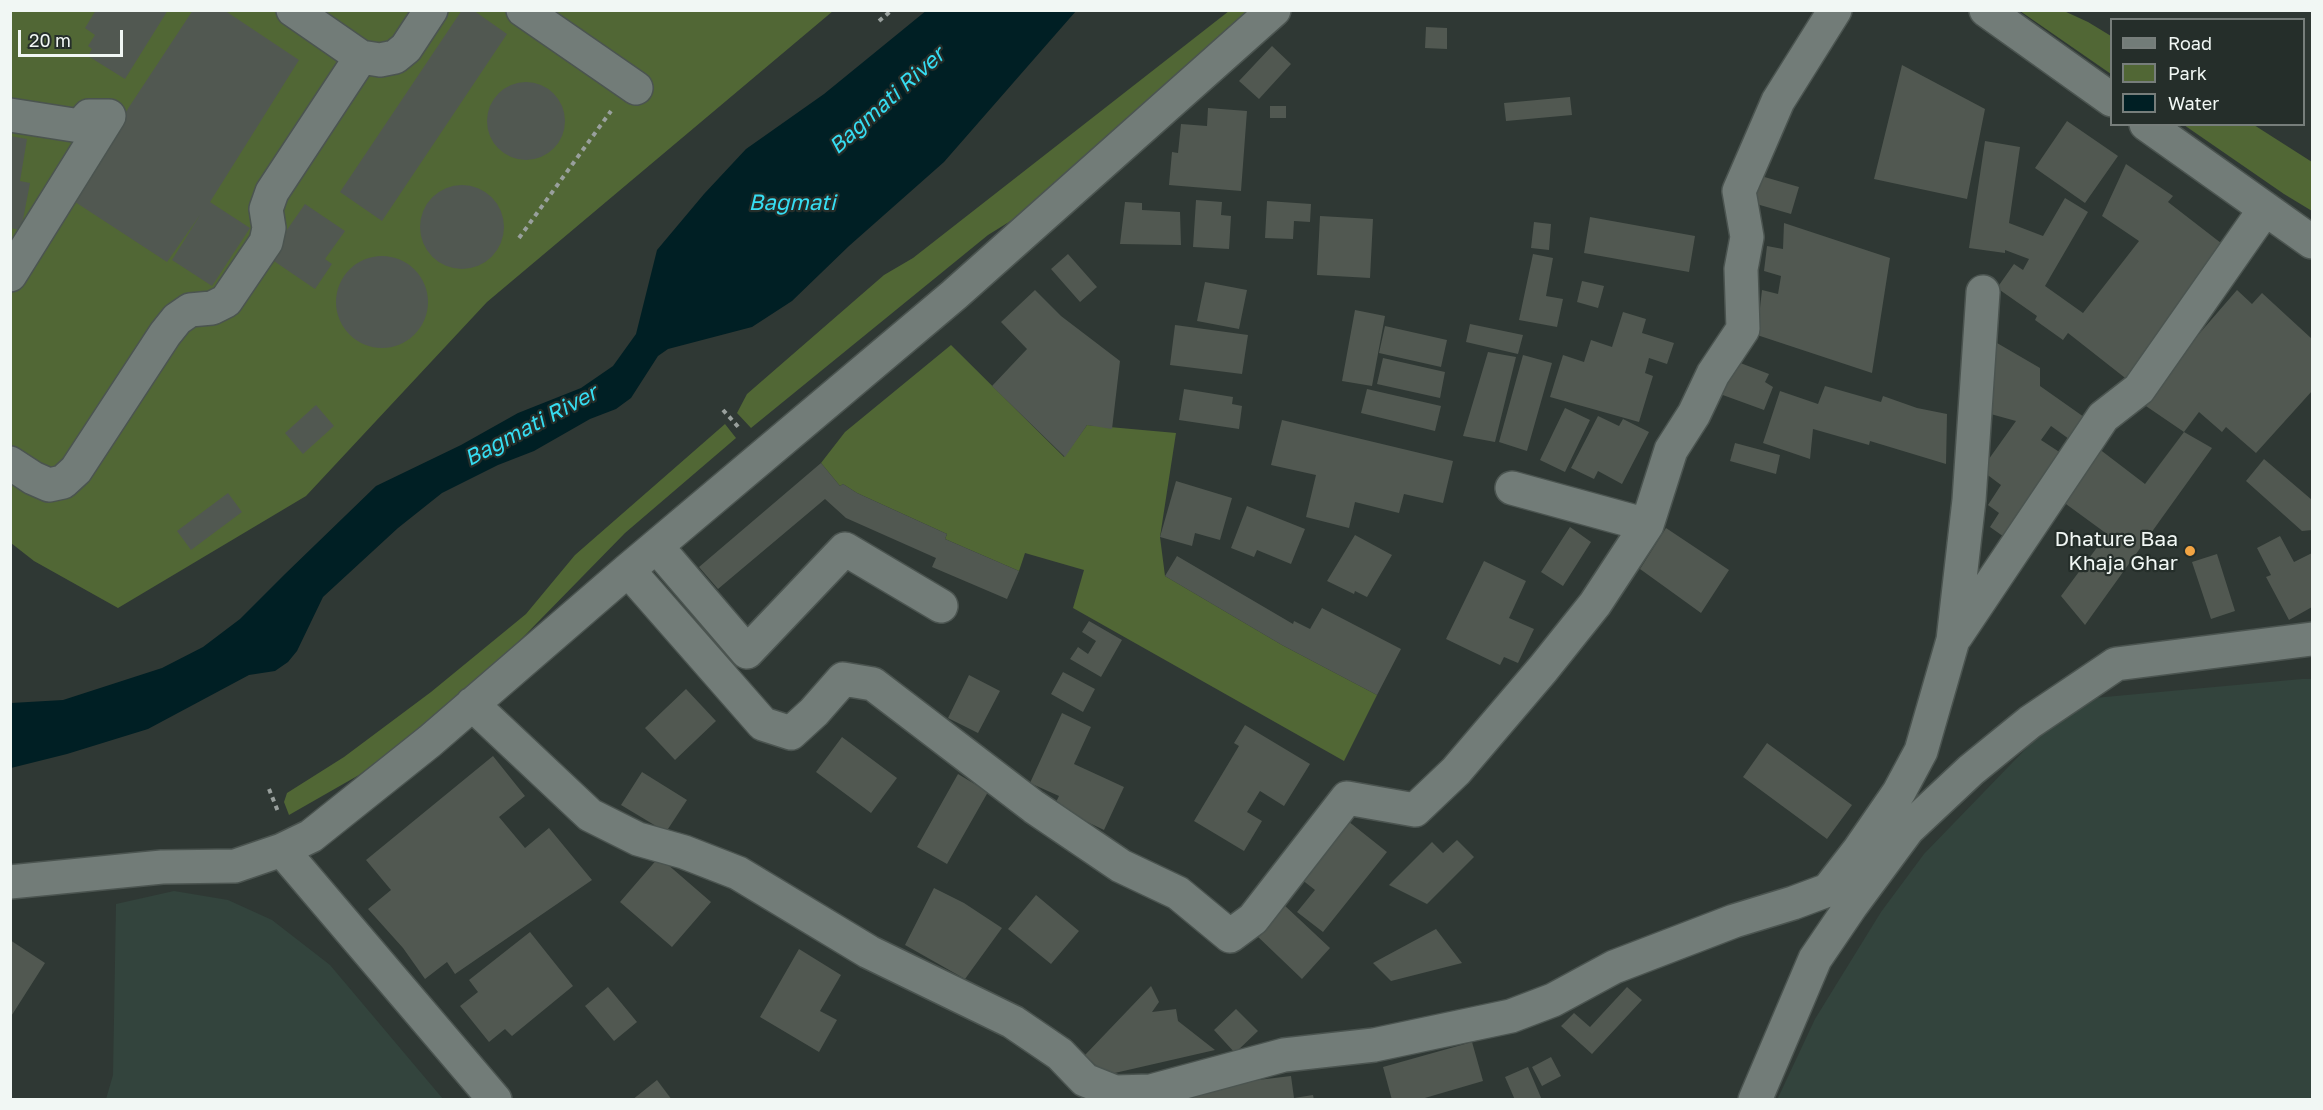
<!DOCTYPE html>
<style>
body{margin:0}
#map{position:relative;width:2323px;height:1110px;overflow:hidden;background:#2f3834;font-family:"Golos Text",sans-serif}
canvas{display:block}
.frame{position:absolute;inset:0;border:12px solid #f1f7f4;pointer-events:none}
.legend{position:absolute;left:2110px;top:18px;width:195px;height:108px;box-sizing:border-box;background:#252e2a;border:2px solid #777e7b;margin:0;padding:8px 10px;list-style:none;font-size:18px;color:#f1f7f4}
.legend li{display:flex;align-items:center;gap:12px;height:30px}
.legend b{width:30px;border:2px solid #777e7b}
.scale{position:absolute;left:18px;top:30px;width:105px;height:27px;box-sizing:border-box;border:3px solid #f1f7f4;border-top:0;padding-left:8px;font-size:18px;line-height:21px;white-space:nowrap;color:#f1f7f4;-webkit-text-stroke:4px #252e2a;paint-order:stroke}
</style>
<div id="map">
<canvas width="2323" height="1110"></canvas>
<div class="frame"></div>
<ul class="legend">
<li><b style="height:8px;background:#727c78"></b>Road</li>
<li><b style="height:16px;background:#516735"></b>Park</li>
<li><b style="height:16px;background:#001f24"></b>Water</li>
</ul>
<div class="scale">20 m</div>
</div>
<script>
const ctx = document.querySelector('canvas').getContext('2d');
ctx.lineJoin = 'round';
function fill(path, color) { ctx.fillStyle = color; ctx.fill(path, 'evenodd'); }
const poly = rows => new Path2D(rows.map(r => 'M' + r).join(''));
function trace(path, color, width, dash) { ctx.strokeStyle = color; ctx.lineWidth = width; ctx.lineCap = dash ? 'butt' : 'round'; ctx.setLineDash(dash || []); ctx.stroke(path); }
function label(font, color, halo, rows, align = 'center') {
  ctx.font = font + ' "Golos Text",sans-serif'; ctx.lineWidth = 4.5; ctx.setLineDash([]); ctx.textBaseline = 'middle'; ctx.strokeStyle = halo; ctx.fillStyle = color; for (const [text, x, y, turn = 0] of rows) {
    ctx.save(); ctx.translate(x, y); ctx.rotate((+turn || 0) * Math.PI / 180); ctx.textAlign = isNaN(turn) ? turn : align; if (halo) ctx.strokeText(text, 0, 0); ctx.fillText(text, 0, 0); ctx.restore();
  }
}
fill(poly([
 [2302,679,2312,679,2312,1099,1777,1100,1815,1019,1881,912,1924,854,2042,732,2094,698],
 [174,891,228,900,272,920,330,965,443,1099,106,1099,113,1075,116,904]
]), '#33443d');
fill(poly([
 [10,11,833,11,487,302,306,496,118,608,34,561,11,543],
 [1229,11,1253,11,1124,121,1017,217,988,235,751,428,737,413,747,394,884,275,913,258],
 [2020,11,2064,11,2088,22,2111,36,2111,74],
 [2184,125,2254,125,2312,162,2312,211,2284,194],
 [951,345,1064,457,1087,425,1176,433,1160,537,1165,576,1282,645,1377,695,1344,761,1073,608,1084,570,1025,553,1019,571,945,539,947,534,857,493,843,484,840,486,821,463,845,432],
 [725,424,736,438,625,533,491,670,441,713,359,775,289,815,284,802,287,793,344,757,431,692,526,614,575,555]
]), '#516735');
fill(poly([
 [927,10,1076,11,944,162,849,246,792,301,752,327,668,349,658,356,631,398,616,409,590,419,534,451,498,465,442,493,398,528,323,597,297,651,288,662,275,671,249,675,148,729,67,754,11,768,11,703,63,700,162,668,203,647,240,619,285,574,376,486,461,445,518,413,581,388,613,366,636,334,657,250,704,194,746,149,824,94]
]), '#001f24');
fill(poly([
 [96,10,168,10,125,79,88,56,92,49,88,46,95,35,85,28],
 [193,10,224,10,299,60,210,202,250,228,212,286,172,260,200,215,167,262,69,198],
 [462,10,473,10,507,34,382,221,340,192],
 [1426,27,1447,28,1447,49,1425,48],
 [1272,46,1291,64,1259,99,1239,81],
 [1902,65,1985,109,1967,199,1874,179],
 '487 121a39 39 0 1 1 78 0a39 39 0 1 1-78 0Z',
 [1570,97,1572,115,1506,121,1504,103],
 [1270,106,1286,106,1286,118,1270,118],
 [1208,108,1247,111,1241,191,1169,185,1172,152,1178,153,1181,124,1207,126],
 [2067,121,2118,156,2085,203,2035,168],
 [10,136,27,139,20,181,30,183,21,230,10,228],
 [1985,141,2020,147,2009,223,2043,236,2065,198,2088,212,2045,286,2083,313,2139,241,2102,216,2126,164,2173,196,2168,202,2230,250,2129,381,2068,333,2063,340,2035,320,2037,316,1997,288,2014,264,2023,270,2029,259,2005,250,2005,253,1969,248],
 [1761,176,1799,187,1791,214,1753,203],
 '420 227a42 42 0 1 1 84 0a42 42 0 1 1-84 0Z',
 [1196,200,1222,202,1221,215,1231,216,1229,249,1193,247],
 [1267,201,1311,204,1310,222,1294,221,1293,239,1265,238],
 [1125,202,1142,203,1142,210,1180,212,1181,245,1120,244],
 [305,204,345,231,325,259,332,264,315,289,268,257],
 [1320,216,1373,219,1370,278,1317,275],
 [1590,217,1695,236,1689,272,1584,253],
 [1534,222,1551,224,1549,250,1531,248],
 [1784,223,1890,258,1872,373,1757,335,1762,290,1778,294,1781,276,1764,271,1767,246,1783,249],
 [1068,254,1097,287,1080,302,1051,269],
 [1533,254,1553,258,1546,296,1563,299,1557,327,1519,320],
 '336 302a46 46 0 1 1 92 0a46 46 0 1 1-92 0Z',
 [1582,281,1604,286,1598,308,1577,302],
 [1205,282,1247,290,1239,329,1197,321],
 [1035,290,1061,316,1120,361,1112,429,1087,425,1065,457,992,386,1027,349,1001,322],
 [2237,290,2252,304,2262,293,2312,339,2312,391,2256,453,2226,427,2222,432,2199,412,2184,432,2140,402],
 [1355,310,1385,316,1372,386,1342,381],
 [1623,312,1646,319,1642,333,1674,343,1667,364,1649,358,1645,373,1653,376,1639,422,1550,397,1563,355,1584,362,1591,340,1612,347],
 [1470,324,1523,335,1518,354,1466,342],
 [1175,325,1248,335,1242,374,1170,365],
 [1385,326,1447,340,1441,367,1379,353],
 [1997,343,2040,368,2040,386,2084,417,2069,439,2051,426,2041,440,2064,455,2007,539,1990,527,1999,513,1988,505,2001,485,1981,470,2016,421,1987,413],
 [1488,352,1516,357,1495,442,1463,436],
 [1523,355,1552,363,1527,451,1499,442],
 [1383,358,1445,372,1440,398,1377,384],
 [1730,359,1769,374,1765,382,1773,387,1764,410,1720,394],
 [1825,386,1881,402,1883,396,1917,408,1947,414,1946,464,1870,441,1869,445,1813,429,1810,459,1763,443,1780,391,1818,404],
 [1184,389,1233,397,1232,404,1242,406,1239,429,1179,420],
 [1367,389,1441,406,1435,431,1361,413],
 [316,405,334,426,303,454,285,433],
 [1565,408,1590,420,1565,472,1540,460],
 [1598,416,1619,426,1623,419,1649,432,1622,484,1598,471,1594,479,1571,468],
 [1282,420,1453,461,1443,503,1404,494,1399,513,1355,502,1349,528,1306,517,1316,475,1271,465],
 [2184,432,2212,448,2085,625,2061,596,2107,534,2055,496,2094,445,2145,484],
 [1735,443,1780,455,1776,474,1730,461],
 [2264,459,2312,500,2312,530,2302,531,2246,481],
 [821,463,840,486,843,484,857,493,947,534,945,539,1019,571,1007,599,932,567,936,558,846,518,825,499,718,589,699,567],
 [1176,481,1232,498,1220,540,1195,533,1192,546,1160,537],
 [228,493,242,512,191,550,177,531],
 [1247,506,1305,529,1291,564,1257,550,1254,557,1231,548],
 [1570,527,1591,542,1563,586,1541,572],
 [1666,528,1729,570,1701,613,1640,569],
 [1355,535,1392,555,1367,597,1355,591,1354,594,1327,581],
 [2280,536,2294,562,2312,553,2312,607,2289,620,2266,577,2271,575,2257,548],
 [2217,554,2235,611,2211,619,2192,562],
 [1177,556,1293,624,1294,621,1310,629,1322,608,1401,649,1377,695,1282,645,1165,576],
 [1484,561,1526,581,1509,618,1534,629,1518,663,1504,657,1500,665,1446,639],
 [1089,621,1122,640,1101,677,1070,659,1078,647,1088,654,1096,641,1082,632],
 [1063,672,1095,689,1083,712,1051,694],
 [969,675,1000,691,978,733,948,718],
 [686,689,716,721,675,760,645,728],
 [1062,713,1091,727,1074,764,1124,787,1104,830,1054,806,1059,796,1030,783],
 [1245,725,1310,764,1284,806,1260,791,1247,812,1262,821,1244,851,1194,821,1239,746,1234,743],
 [842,737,897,778,871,813,816,772],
 [1767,743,1852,805,1827,839,1743,777],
 [493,756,525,796,499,817,525,848,549,828,592,880,455,974,447,962,425,979,403,948,368,909,391,890,366,860],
 [642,772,687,800,666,832,621,805],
 [958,774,988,792,947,864,917,847],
 [1348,821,1387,852,1323,932,1297,912,1315,890,1301,879],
 [1457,840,1474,857,1427,904,1389,885,1432,842,1443,853],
 [659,857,711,902,672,947,620,902],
 [934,888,964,903,1002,928,965,979,905,945],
 [1036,895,1079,931,1051,964,1008,929],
 [1283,904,1330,948,1302,979,1255,934],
 [1436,929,1462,963,1391,981,1373,963],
 [530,932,573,986,512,1036,505,1029,489,1042,460,1006,478,992,469,980],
 [10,940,45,963,10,1018],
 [799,949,841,975,820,1011,837,1020,819,1052,760,1017],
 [1151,986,1159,1002,1152,1012,1176,1009,1178,1021,1215,1050,1106,1075,1085,1055],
 [608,987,637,1022,614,1041,585,1006],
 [1627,987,1642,1000,1592,1054,1561,1026,1574,1013,1590,1027],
 [1236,1009,1258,1031,1235,1053,1214,1030],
 [1472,1042,1483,1081,1418,1100,1392,1100,1383,1067],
 [1551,1057,1561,1076,1542,1086,1532,1067],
 [1528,1067,1542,1100,1515,1100,1505,1077],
 [1291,1076,1294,1098,1313,1095,1314,1100,1194,1100,1192,1088],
 [657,1080,672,1100,632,1100]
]), '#515851');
const minor = poly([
 [293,10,361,57],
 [523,10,636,88],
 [1986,10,2112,100],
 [10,115,80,126,89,116,109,116,10,275],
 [2146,124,2312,242],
 [10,463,33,478,49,485,63,482,76,470,165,334,177,319,190,310,212,308,226,301,266,242,269,228,266,209,272,192,361,57,380,60,395,57,406,48,431,10],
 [1512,488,1647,525],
 [657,547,747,652,845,549,941,606],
 [628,570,763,724,791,733,814,712,843,679,873,684,1034,807,1121,866,1178,893,1230,936,1253,919,1347,798,1415,810,1456,771,1543,669,1595,604,1647,525,1671,450,1694,414,1713,374,1743,329,1741,269,1747,237,1739,191,1778,101,1835,10],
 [1956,636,2103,417,2139,389,2265,209],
 [472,704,590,815,638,839,684,852,738,873,869,952,1013,1022,1060,1054,1085,1080,1115,1092,1151,1091,1284,1055,1374,1045,1511,1016,1553,1000,1614,967,1734,921,1793,903,1828,890,1859,850,1899,792,1921,751,1953,640,1969,500,1983,292],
 [282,850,311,836,430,741,628,570,954,295,1274,10],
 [10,882,162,867,235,866,282,850,495,1100],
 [1755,1100,1815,959,1851,906,1908,829,1971,770,2030,722,2116,664,2312,639]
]);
trace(minor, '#4b5450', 36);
trace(poly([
 [879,21,892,10],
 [519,238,611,111],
 [723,410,741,430],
 [269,789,279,814]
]), '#99a09d', 4, [4.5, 4.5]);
trace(minor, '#727c78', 33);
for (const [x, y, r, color] of [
 [2190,551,6,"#f3a443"]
]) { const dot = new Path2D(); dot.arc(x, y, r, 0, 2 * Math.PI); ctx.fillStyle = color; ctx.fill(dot); trace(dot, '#252e2a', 2); }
label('21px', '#f1f7f4', '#252e2a', [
 ["Dhature Baa",2178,539],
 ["Khaja Ghar",2178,563]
], 'right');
label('italic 22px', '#36ddf2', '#252e2a', [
 ["Bagmati River",887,101,-42],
 ["Bagmati",792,203],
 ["Bagmati River",531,426,-28]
]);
</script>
